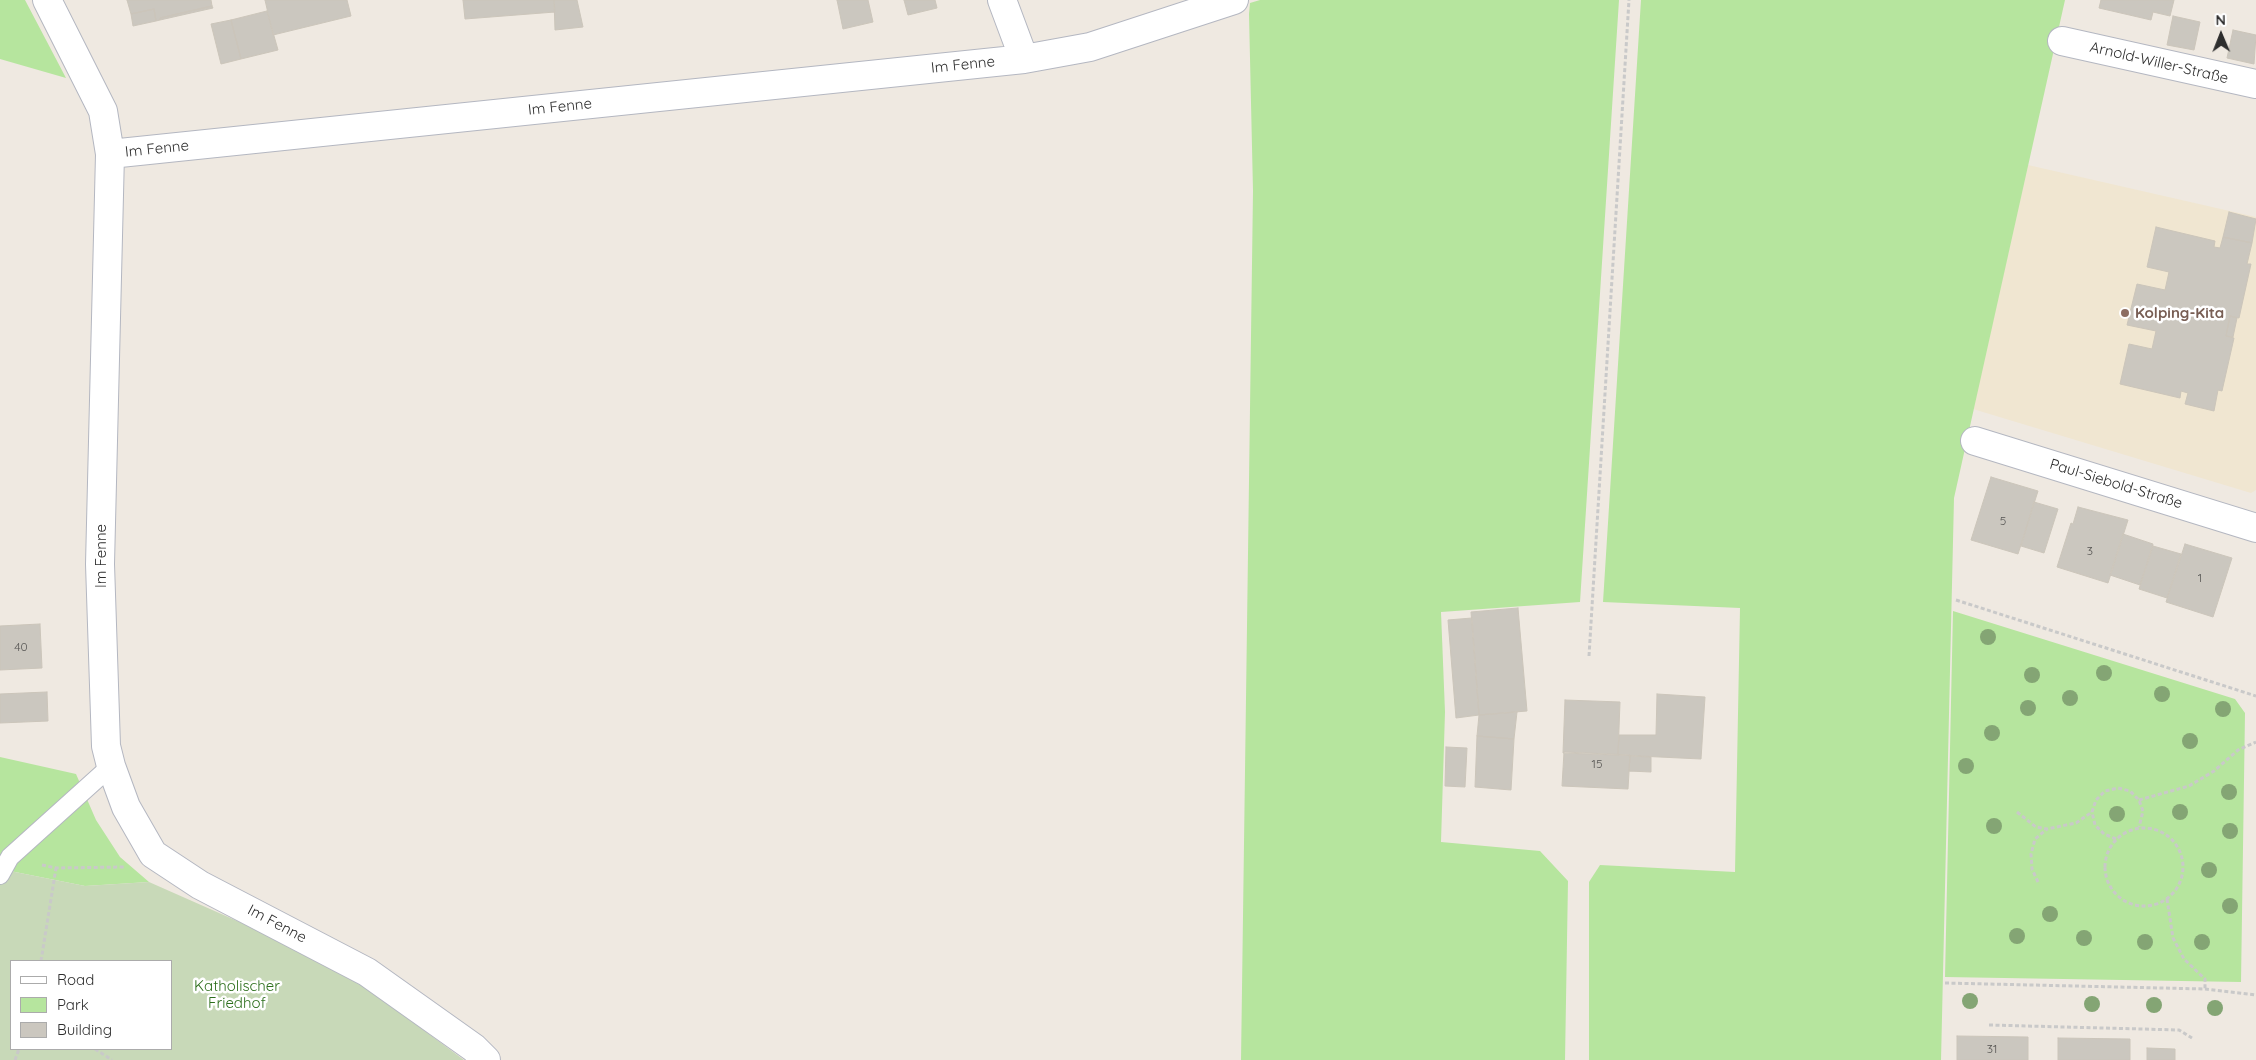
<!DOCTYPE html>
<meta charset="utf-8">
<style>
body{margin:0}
#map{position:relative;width:2256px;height:1060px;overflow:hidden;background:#efe9e1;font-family:Quicksand,sans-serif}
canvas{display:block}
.legend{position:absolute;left:10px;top:960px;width:162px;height:90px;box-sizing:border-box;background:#fff;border:1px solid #ababab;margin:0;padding:6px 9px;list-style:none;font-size:15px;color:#2e2e2e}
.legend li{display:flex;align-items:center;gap:10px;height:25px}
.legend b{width:25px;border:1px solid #ababab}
.north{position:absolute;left:2196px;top:10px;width:50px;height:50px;-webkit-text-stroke:4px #fff;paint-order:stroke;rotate:359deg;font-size:14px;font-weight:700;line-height:20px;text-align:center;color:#2e2e2e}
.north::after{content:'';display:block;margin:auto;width:18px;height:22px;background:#2e2e2e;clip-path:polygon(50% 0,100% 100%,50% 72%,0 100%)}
</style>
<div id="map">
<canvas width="2256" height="1060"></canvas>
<ul class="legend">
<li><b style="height:6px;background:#fff"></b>Road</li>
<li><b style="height:14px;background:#b6e59e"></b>Park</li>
<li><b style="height:14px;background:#cbc7bf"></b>Building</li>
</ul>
<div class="north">N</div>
</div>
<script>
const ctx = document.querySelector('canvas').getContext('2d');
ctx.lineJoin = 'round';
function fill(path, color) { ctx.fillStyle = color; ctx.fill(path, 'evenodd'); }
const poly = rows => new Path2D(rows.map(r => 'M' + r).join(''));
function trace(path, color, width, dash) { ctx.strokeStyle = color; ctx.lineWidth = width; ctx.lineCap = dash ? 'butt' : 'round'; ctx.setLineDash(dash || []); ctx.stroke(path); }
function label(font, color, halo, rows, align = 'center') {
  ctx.font = font + ' Quicksand,sans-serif'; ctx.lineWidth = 5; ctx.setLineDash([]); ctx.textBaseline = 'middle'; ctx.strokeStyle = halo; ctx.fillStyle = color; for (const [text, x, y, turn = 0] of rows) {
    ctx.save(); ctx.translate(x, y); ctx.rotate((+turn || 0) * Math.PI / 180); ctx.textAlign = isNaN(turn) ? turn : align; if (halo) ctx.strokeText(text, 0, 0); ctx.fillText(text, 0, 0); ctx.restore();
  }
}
fill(poly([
 [2028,165,2256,217,2256,490,2251,493,1973,409]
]), '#f0e6d1');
fill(poly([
 [0,0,25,0,66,78,0,59],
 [1260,0,1619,0,1580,602,1441,612,1445,712,1441,842,1540,851,1568,881,1565,1060,1241,1060,1253,191,1249,14,1250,3],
 [1641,0,2065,0,1954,498,1941,1060,1589,1060,1589,882,1600,865,1735,872,1740,608,1603,602],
 [1953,611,2235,699,2245,713,2241,982,1945,977],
 [0,757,76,774,96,820,120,857,149,882,85,886,0,869]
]), '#b6e59e');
fill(poly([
 [0,869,85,886,149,882,253,928,364,986,464,1060,0,1060],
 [11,961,171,961,171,1049,11,1049]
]), '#c8d9b8');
const building = poly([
 [127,0,211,0,212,6,160,18,160,20,156,21,154,9,131,14,127,0],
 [265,0,347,0,351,16,273,35,265,0],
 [463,0,554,0,555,12,465,19,463,0],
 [554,0,577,0,583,27,555,30,554,0],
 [837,0,868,0,873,22,843,29,837,0],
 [904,0,935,0,937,8,908,15,904,0],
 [2101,0,2174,0,2170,16,2153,12,2151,20,2099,8,2101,0],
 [212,6,213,8,160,20,160,18,212,6],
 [154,9,156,21,133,26,131,14,154,9],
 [267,11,278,50,241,59,231,20,267,11],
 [2173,16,2200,22,2194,50,2167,45,2173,16],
 [231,20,241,59,221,64,211,24,231,20],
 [2233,30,2256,35,2254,64,2227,58,2233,30],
 [2229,212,2256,219,2252,243,2223,237,2229,212],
 [2156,227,2215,241,2214,247,2220,248,2223,237,2252,243,2247,264,2251,264,2239,318,2230,316,2226,336,2234,338,2222,391,2218,390,2214,411,2185,404,2188,393,2181,391,2180,398,2120,384,2129,344,2152,349,2156,331,2127,325,2137,284,2165,290,2169,272,2147,267,2156,227],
 [2230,316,2237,318,2233,337,2226,336,2230,316],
 [1991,477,2038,491,2018,554,1971,540,1991,477],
 [2034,502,2058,509,2044,553,2021,546,2034,502],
 [2078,507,2128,520,2108,583,2057,567,2071,523,2073,524,2078,507],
 [2123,534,2153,544,2140,585,2110,575,2123,534],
 [2185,544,2232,558,2213,617,2166,602,2185,544],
 [2153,546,2181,554,2167,598,2139,589,2153,546],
 [1518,608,1527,711,1479,715,1471,612,1518,608],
 [1472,618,1479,715,1456,718,1448,620,1472,618],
 [40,624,42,668,0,670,0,626,40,624],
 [47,692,48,721,0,723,0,694,47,692],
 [1657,694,1705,697,1701,759,1618,755,1619,735,1656,735,1657,694],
 [1565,700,1620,702,1618,755,1563,753,1565,700],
 [1517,712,1514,739,1477,736,1479,715,1517,712],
 [1477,736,1514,739,1511,790,1475,787,1477,736],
 [1446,747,1467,748,1465,787,1445,786,1446,747],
 [1564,752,1630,755,1628,789,1562,786,1564,752],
 [1630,756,1651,757,1651,772,1629,771,1630,756],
 [1957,1036,2028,1037,2028,1060,1957,1060,1957,1036],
 [2058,1038,2130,1039,2130,1060,2058,1060,2058,1038],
 [2147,1048,2175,1049,2175,1060,2147,1060,2147,1048]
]);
fill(building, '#cbc7bf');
trace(building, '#cbc5ba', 1);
const lane = poly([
 [0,875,10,857,111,766]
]);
const street = poly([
 [47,0,103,111,110,154,100,564,106,746,111,766,126,807,153,854,200,885,367,972,474,1048,486,1060],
 [1002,0,1024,59],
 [2062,41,2256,84],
 [110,154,1024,59,1090,47,1234,0],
 [1975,441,2256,528]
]);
trace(lane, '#b4b7c1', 20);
trace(street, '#b4b7c1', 30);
trace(poly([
 [1956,600,2256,696],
 [1589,656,1629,0],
 [2139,800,2189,786,2214,771,2238,750,2256,742],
 [2017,812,2036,827,2047,829,2076,823,2092,812],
 '2105 867a39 39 0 1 1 78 0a39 39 0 1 1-78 0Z',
 [2116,839,2104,834,2095,825,2092,812,2096,800,2105,791,2118,788,2130,791,2139,800,2143,811,2139,827],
 [42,865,56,868,125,867],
 [2038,882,2032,869,2031,854,2035,839,2047,829],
 [2167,899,2173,938,2184,959,2205,979,2205,989],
 [41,961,56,868],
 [1945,983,2205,989,2256,995],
 [1989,1025,2179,1030,2192,1038],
 [95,1049,112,1060],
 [15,1060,19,1049]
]), '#c9c9c9', 3, [4, 2.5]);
trace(lane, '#fff', 18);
trace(street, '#fff', 28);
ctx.fillStyle = '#84a574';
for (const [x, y] of [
 [1988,637],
 [2104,673],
 [2032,675],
 [2162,694],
 [2070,698],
 [2028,708],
 [2223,709],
 [1992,733],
 [2190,741],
 [1966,766],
 [2229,792],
 [2180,812],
 [2117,814],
 [1994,826],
 [2230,831],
 [2209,870],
 [2230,906],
 [2050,914],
 [2017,936],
 [2084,938],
 [2145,942],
 [2202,942],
 [1970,1001],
 [2092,1004],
 [2154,1005],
 [2215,1008]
]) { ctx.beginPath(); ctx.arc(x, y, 8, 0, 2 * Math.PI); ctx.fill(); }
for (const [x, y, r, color] of [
 [2125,313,5,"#8d6e63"]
]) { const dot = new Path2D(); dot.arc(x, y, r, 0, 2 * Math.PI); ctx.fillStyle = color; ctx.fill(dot); trace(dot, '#fff', 2); }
label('12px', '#555452', null, [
 ["5",2003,521],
 ["3",2090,551],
 ["1",2200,578],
 ["40",21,647],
 ["15",1597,764],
 ["31",1992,1049]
]);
label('15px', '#2e2e2e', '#fff', [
 ["Arnold-Willer-Straße",2159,63,13],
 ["Im Fenne",963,65,-6],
 ["Im Fenne",560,107,-6],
 ["Im Fenne",157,149,-6],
 ["Paul-Siebold-Straße",2116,484,17],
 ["Im Fenne",101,556,-90],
 ["Im Fenne",277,924,28]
]);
label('bold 15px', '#785e54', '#fff', [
 ["Kolping-Kita",2135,313]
], 'left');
label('15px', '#2c6e1b', '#fff', [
 ["Katholischer",237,986],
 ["Friedhof",237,1003]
]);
</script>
